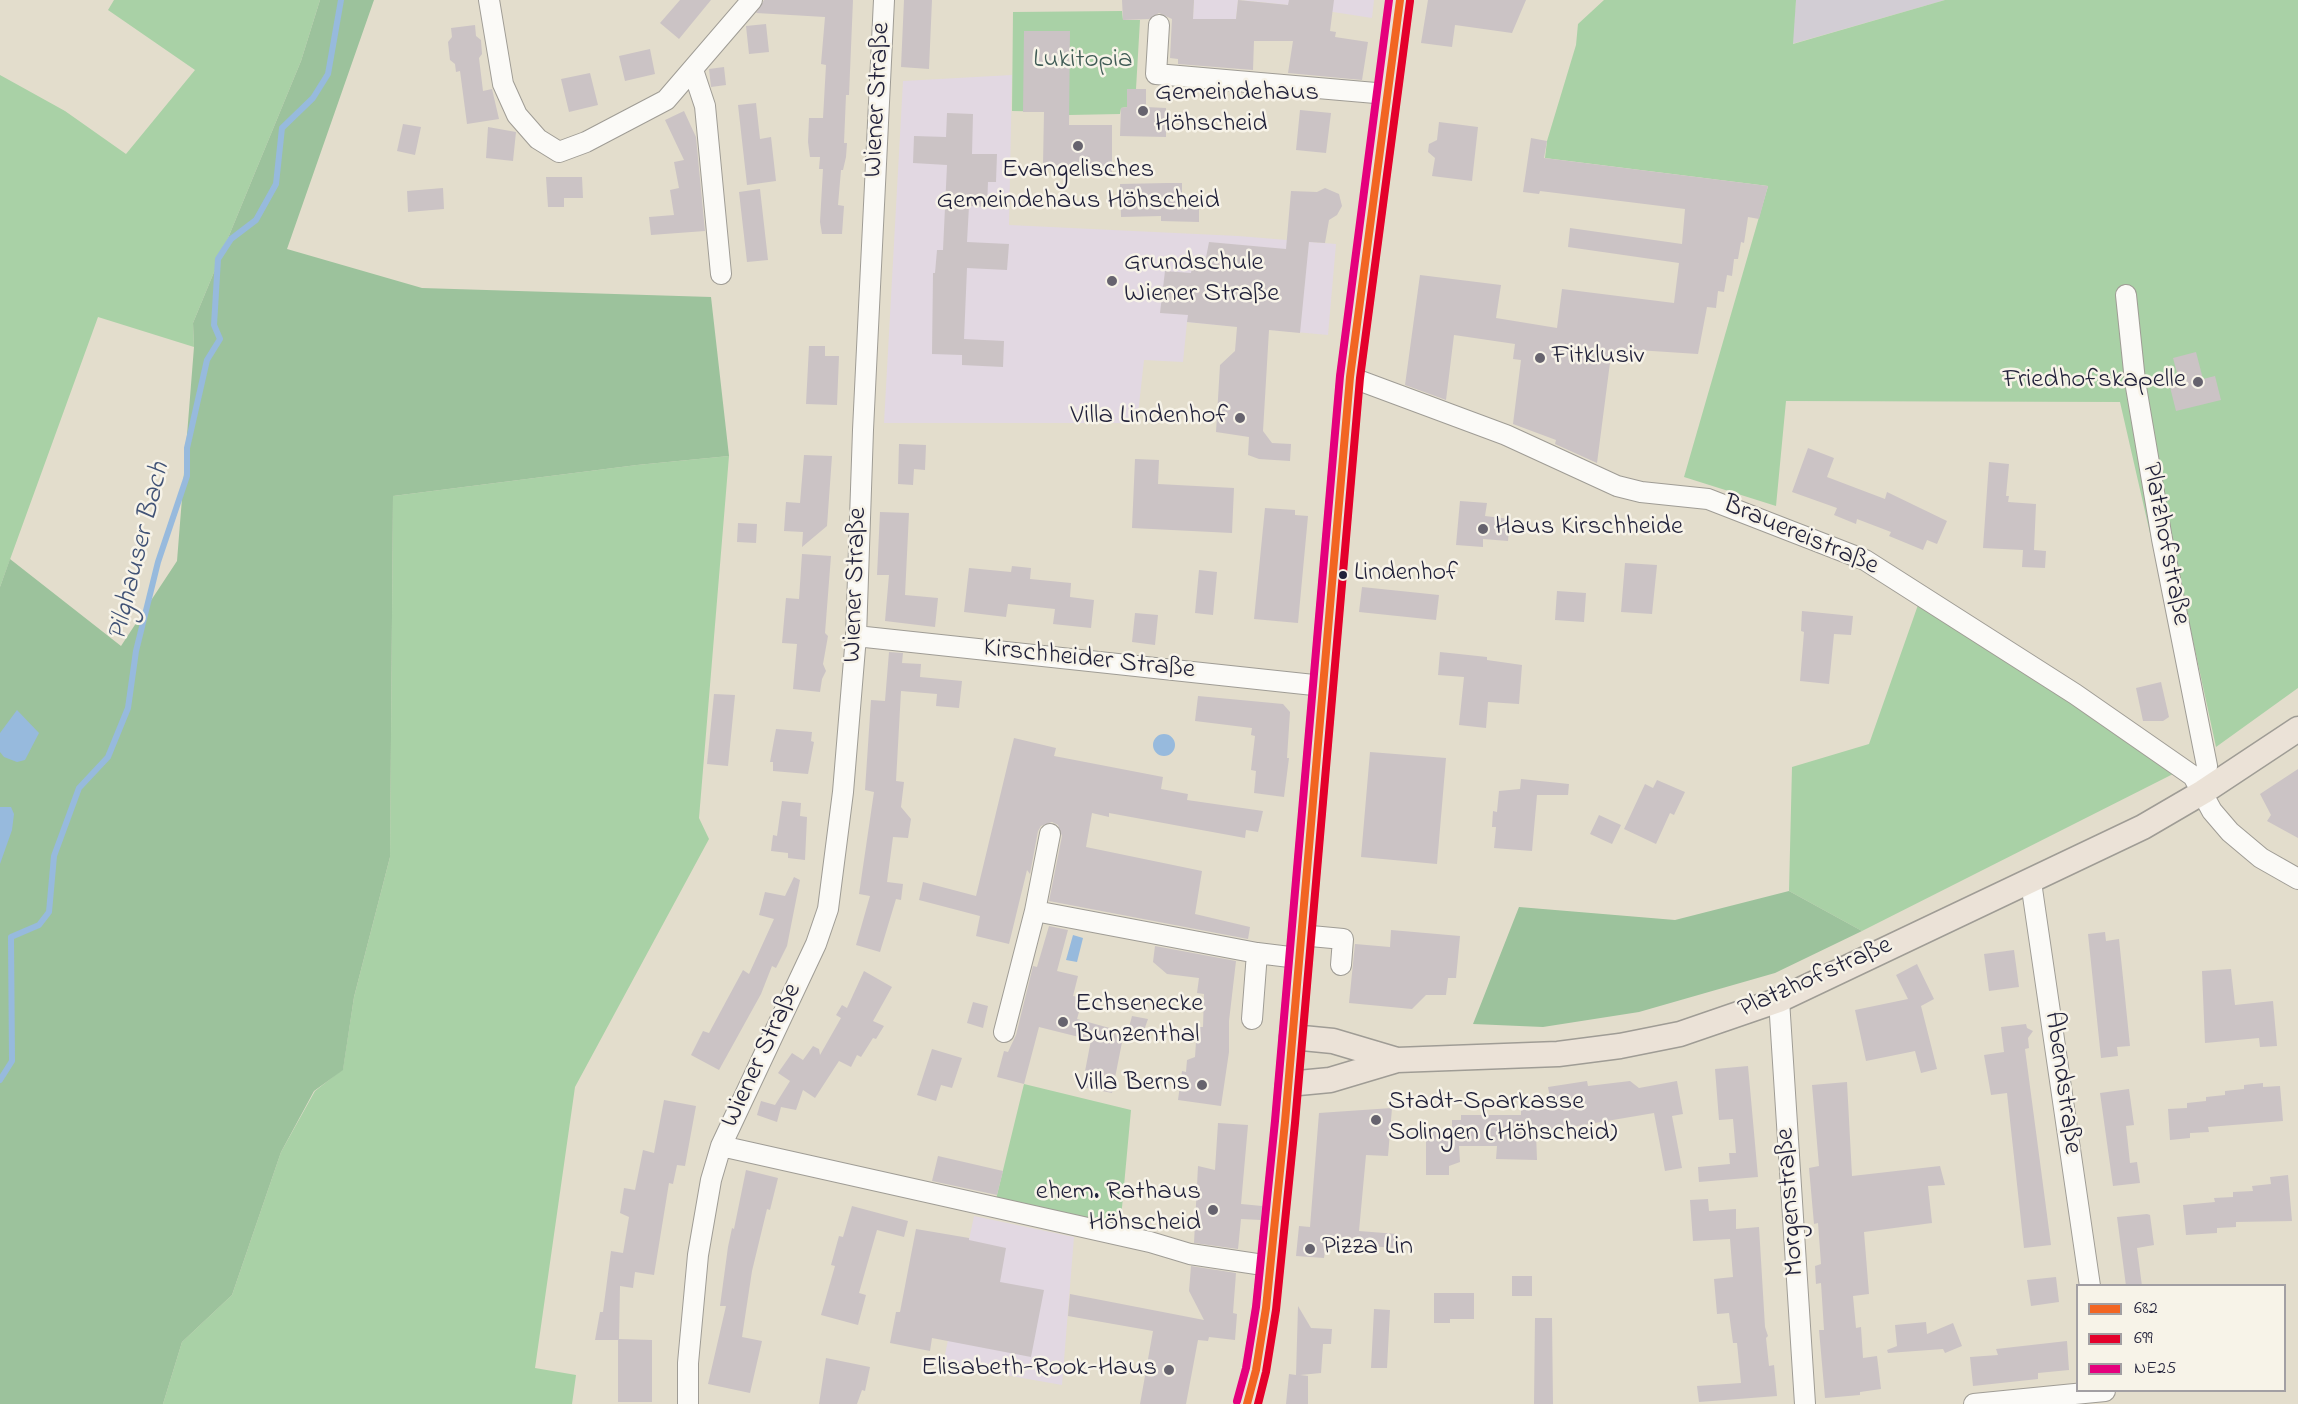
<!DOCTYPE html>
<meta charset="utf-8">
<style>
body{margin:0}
#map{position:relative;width:2298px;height:1404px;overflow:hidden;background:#e3ddcc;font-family:"Indie Flower",sans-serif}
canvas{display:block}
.legend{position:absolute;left:2076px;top:1284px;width:210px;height:108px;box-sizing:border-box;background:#f7f3e8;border:2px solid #a29fa3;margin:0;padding:8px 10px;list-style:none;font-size:18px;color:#22223b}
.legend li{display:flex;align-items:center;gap:12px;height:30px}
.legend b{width:30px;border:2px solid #a29fa3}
</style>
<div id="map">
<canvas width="2298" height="1404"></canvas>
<ul class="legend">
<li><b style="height:8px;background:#f26522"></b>682</li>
<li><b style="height:8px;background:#e4002b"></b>699</li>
<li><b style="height:8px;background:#e5007d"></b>NE25</li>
</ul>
</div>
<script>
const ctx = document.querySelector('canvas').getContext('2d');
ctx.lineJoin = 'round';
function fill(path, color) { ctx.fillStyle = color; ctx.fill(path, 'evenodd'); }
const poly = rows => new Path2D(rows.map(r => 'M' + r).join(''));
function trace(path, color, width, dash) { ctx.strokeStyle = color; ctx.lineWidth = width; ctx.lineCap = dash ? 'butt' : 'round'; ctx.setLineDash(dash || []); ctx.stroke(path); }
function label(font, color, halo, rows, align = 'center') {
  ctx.font = font + ' "Indie Flower",sans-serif'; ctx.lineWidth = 5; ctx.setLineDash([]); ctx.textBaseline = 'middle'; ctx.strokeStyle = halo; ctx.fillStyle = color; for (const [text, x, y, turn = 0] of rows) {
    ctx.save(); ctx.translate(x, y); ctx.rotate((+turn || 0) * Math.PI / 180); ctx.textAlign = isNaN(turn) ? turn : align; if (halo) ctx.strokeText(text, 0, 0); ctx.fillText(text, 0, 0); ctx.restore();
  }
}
fill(poly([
 [1194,0,1238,0,1236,19,1193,19],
 [1240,0,1374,0,1372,18,1288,5],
 [1012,75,1009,225,1238,236,1336,244,1328,335,1187,322,1183,362,1144,360,1137,423,884,423,903,81],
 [974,1216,1074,1237,1062,1385,943,1364]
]), '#e2d8e2');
fill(poly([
 [1796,0,1945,0,1792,44]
]), '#d2cdd4');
fill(poly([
 [114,0,320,0,301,61,193,323,194,347,98,317,0,587,0,75,65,111,126,154,195,70,108,10],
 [1604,0,1796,0,1793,44,1945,0,2298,0,2298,688,2216,747,2186,608,2168,612,2120,402,1786,401,1776,506,1684,477,1768,186,1545,158,1547,141,1576,45,1578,24],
 [1122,11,1123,20,1140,20,1136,89,1127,89,1127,107,1121,108,1120,114,1069,115,1068,112,1012,111,1013,12],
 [729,456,699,818,709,839,575,1087,535,1368,576,1375,572,1404,163,1404,182,1342,232,1295,281,1152,315,1091,343,1069,354,997,390,857,393,496,637,465],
 [1918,605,2169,766,2175,773,1862,931,1789,891,1792,767,1869,744],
 [1024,1084,1131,1110,1120,1229,996,1199]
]), '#a9d1a6');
fill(poly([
 [320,0,374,0,287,249,422,288,711,297,729,456,637,465,393,496,390,857,354,997,343,1070,314,1091,281,1152,232,1295,182,1342,163,1404,0,1404,0,587,10,559,121,646,177,561,194,347,193,323,301,61],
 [1789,891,1862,931,1775,973,1639,1012,1543,1027,1473,1024,1519,907,1675,920]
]), '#9cc29c');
fill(poly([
 [17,710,39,733,25,760,17,762,4,757,0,752,0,733],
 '1153 745a11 11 0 1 1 22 0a11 11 0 1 1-22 0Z',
 [0,807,11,807,14,814,12,830,0,864],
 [1073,935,1083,938,1077,962,1066,960]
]), '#97badd');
trace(poly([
 [0,1080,12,1061,11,937,39,925,49,912,54,856,79,788,108,757,128,708,136,651,158,562,187,476,187,448,207,360,220,339,214,325,218,259,231,239,256,220,276,184,282,128,313,98,328,74,341,0]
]), '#97badd', 6);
fill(poly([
 [680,0,711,0,679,39,660,23],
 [764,0,853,0,849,95,846,95,844,143,847,143,846,157,843,170,841,170,838,205,844,206,842,234,822,234,820,222,823,169,819,169,820,157,810,157,808,142,809,118,823,118,826,65,821,64,825,17,756,13],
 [904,0,932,0,929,69,901,67],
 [1122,0,1194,0,1193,19,1236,19,1238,0,1288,5,1289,0,1334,0,1330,31,1336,32,1335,37,1368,42,1362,80,1288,73,1293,41,1254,41,1253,70,1178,64,1178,59,1170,58,1172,19,1159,13,1149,19,1123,20],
 [1428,0,1526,0,1512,33,1455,25,1452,47,1421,43],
 [766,24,769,52,749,54,746,26],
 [475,25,476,36,481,40,482,54,479,58,483,91,492,89,499,119,467,124,460,71,456,72,455,64,450,60,448,42,452,37,451,28],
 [1024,31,1070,31,1069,125,1112,125,1112,173,1078,173,1078,166,1043,165,1044,112,1023,112],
 [650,49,655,74,625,81,619,56],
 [724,67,726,85,711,87,709,69],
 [590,73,598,105,569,112,561,79],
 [1127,89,1146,89,1146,107,1166,108,1166,137,1120,136,1121,108,1127,107],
 [756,103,760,139,771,137,776,181,747,185,738,105],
 [1300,110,1331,113,1326,153,1296,150],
 [684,111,696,137,705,231,651,235,649,217,674,215,670,190,679,188,674,162,684,160,665,120],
 [947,113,973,114,972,154,997,154,996,182,988,182,987,207,969,206,967,242,1009,244,1007,270,967,268,964,339,1004,341,1003,367,962,365,962,355,932,354,933,273,935,273,937,250,943,250,947,165,913,163,914,136,946,137],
 [1439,122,1478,127,1472,181,1432,176,1435,158,1428,152,1429,144,1437,140],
 [403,124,421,127,415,155,397,151],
 [488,127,516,132,513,161,486,158],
 [1531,138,1547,141,1544,158,1768,186,1759,219,1748,217,1744,243,1741,242,1738,259,1734,259,1732,276,1727,275,1724,292,1718,291,1716,308,1707,307,1698,354,1637,350,1636,359,1611,355,1597,463,1555,444,1556,440,1513,424,1521,360,1513,359,1515,344,1454,335,1446,400,1405,385,1420,275,1501,285,1496,318,1557,328,1562,289,1674,303,1679,263,1568,247,1570,228,1682,244,1685,209,1540,191,1539,194,1523,192],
 [546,177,582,177,583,198,564,198,564,207,548,207],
 [1167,183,1182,183,1182,206,1199,206,1199,222,1161,221,1161,216,1121,217,1120,184],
 [443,188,444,209,408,212,407,191],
 [1325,188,1339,194,1342,206,1337,215,1329,220,1325,243,1309,242,1300,333,1269,330,1263,431,1272,443,1291,444,1290,461,1259,459,1248,455,1249,437,1216,432,1220,365,1235,351,1237,327,1187,322,1188,315,1160,313,1165,271,1191,273,1192,268,1204,268,1209,242,1286,249,1291,191,1317,192],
 [760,189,768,260,747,262,739,192],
 [809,346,825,346,825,356,839,356,837,405,806,404],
 [2196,352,2203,379,2215,376,2221,400,2176,411,2170,387,2180,384,2173,358],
 [899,444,926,445,925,470,914,469,913,485,898,484],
 [1808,448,1834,458,1827,477,1885,499,1887,492,1947,521,1937,544,1927,540,1923,550,1889,536,1891,532,1857,519,1856,524,1834,515,1837,508,1792,492],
 [804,455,832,456,827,526,802,547,803,532,784,531,786,502,800,503],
 [1135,459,1159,460,1158,484,1234,488,1232,533,1132,528],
 [1989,462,2009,464,2006,496,2009,496,2008,502,2036,504,2034,550,2046,551,2045,568,2022,567,2023,550,1983,548],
 [1460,501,1487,503,1485,516,1510,519,1508,541,1483,539,1483,547,1456,545],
 [1265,508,1295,510,1295,515,1308,516,1298,623,1254,619],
 [880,512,909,513,905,595,938,598,935,627,885,621,889,575,877,575],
 [738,523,757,524,756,543,737,542],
 [802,554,831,556,825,633,828,636,823,664,826,671,822,679,820,692,793,689,797,644,782,643,786,598,799,599],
 [1625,563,1657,565,1652,614,1621,612],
 [1012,566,1031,568,1030,579,1071,583,1070,597,1094,600,1091,628,1053,624,1055,609,1008,604,1006,617,964,612,969,568,1011,572],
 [1199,570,1217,572,1213,615,1195,613],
 [1362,587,1439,595,1436,620,1359,612],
 [1557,591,1586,593,1584,622,1555,620],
 [1802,611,1853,616,1851,635,1834,634,1829,684,1800,681,1804,632,1801,631],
 [1135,613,1158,615,1155,645,1132,642],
 [889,652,903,653,902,663,921,664,920,677,962,681,959,708,936,706,937,694,901,691,896,781,904,782,901,807,911,819,908,838,893,837,887,882,903,884,901,900,896,899,880,952,856,945,870,896,859,894,874,792,865,790,871,700,885,701],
 [1440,652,1487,657,1487,660,1522,665,1519,704,1488,702,1486,728,1459,725,1464,677,1438,675],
 [2161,682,2169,717,2163,721,2143,721,2136,688],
 [714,694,735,695,728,766,707,764],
 [1198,696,1283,704,1290,712,1287,758,1289,758,1284,797,1254,793,1256,771,1251,770,1255,736,1251,735,1252,728,1195,721],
 [776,729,812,732,811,741,814,742,808,774,773,771,773,762,770,762],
 [1014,738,1056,748,1054,756,1163,777,1161,789,1188,794,1187,800,1263,811,1258,832,1246,830,1245,838,1109,813,1109,817,1092,813,1086,847,1202,871,1195,914,1250,927,1248,939,1049,901,1062,836,1058,825,1052,822,1041,826,1038,831,1030,874,1027,870,1009,944,976,936,980,916,919,900,923,882,976,896],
 [1370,752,1446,758,1437,864,1361,857],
 [2298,769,2298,838,2267,821,2271,815,2260,794],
 [1521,779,1569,784,1568,795,1537,795,1532,851,1494,848,1496,827,1492,827,1493,811,1497,812,1499,791,1520,789],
 [1657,780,1685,792,1674,815,1670,813,1656,844,1624,829,1645,784,1653,788],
 [782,801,801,803,800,816,807,817,805,860,788,858,788,853,771,851,773,835,777,836],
 [1599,815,1621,825,1612,844,1590,834],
 [794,877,800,880,787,946,776,968,772,966,761,994,719,1070,691,1055,703,1031,709,1033,743,970,749,974,774,919,759,915,765,892,785,896],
 [1049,926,1068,930,1057,971,1078,976,1073,996,1083,998,1077,1019,1124,1032,1112,1093,1082,1087,1091,1040,1039,1027,1024,1084,997,1077,1004,1051,1008,1052,1016,1035,1033,966,1037,967],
 [1391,930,1460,936,1456,978,1448,978,1446,995,1426,995,1412,1009,1349,1003,1355,944,1390,947],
 [2105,932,2106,941,2119,939,2130,1046,2117,1047,2118,1056,2101,1058,2088,934],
 [1155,946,1236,961,1229,1021,1229,1052,1221,1106,1178,1100,1182,1071,1186,1072,1187,1060,1195,1057,1197,1027,1203,1027,1204,994,1197,993,1199,978,1167,974,1153,962],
 [2014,950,2019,987,1989,991,1984,954],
 [1917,964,1934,999,1921,1006,1937,1069,1921,1073,1915,1051,1866,1061,1855,1010,1908,999,1896,975],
 [2231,969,2235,1005,2273,1001,2277,1046,2260,1047,2259,1038,2205,1043,2202,971],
 [864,971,892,987,873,1021,884,1026,876,1039,873,1038,861,1057,857,1055,851,1067,839,1061,815,1098,803,1090,796,1110,781,1107,777,1122,757,1115,761,1101,775,1105,790,1081,778,1073,792,1053,803,1060,813,1046,819,1049,820,1055,841,1018,836,1015,842,1005,847,1008],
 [973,1002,988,1006,983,1028,967,1023],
 [1132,1016,1148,1019,1141,1039,1127,1035],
 [2026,1024,2027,1028,2033,1031,2028,1038,2029,1048,2025,1049,2051,1245,2024,1248,2007,1093,1991,1095,1984,1055,2004,1052,2001,1027],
 [932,1049,962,1058,952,1088,941,1085,936,1101,917,1095],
 [1748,1066,1758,1177,1699,1182,1698,1167,1730,1164,1729,1153,1736,1153,1733,1119,1719,1120,1715,1069],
 [1587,1081,1588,1086,1630,1081,1639,1088,1677,1081,1683,1114,1672,1116,1682,1168,1665,1171,1654,1113,1536,1133,1537,1160,1496,1159,1497,1146,1459,1146,1460,1162,1449,1166,1449,1175,1426,1175,1426,1131,1452,1131,1452,1120,1461,1120,1461,1115,1521,1115,1521,1110,1552,1108,1548,1087],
 [1847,1082,1852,1176,1940,1166,1945,1185,1928,1186,1932,1223,1864,1232,1869,1294,1853,1296,1856,1328,1861,1327,1863,1358,1877,1356,1881,1389,1860,1392,1860,1395,1825,1398,1819,1330,1824,1330,1821,1283,1816,1284,1815,1266,1821,1264,1818,1223,1814,1224,1809,1168,1819,1166,1812,1085],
 [2263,1083,2263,1087,2280,1086,2283,1121,2208,1127,2209,1132,2190,1133,2190,1138,2170,1140,2168,1109,2187,1108,2187,1103,2206,1101,2206,1097,2225,1095,2225,1091,2244,1089,2244,1085],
 [2129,1089,2134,1125,2126,1126,2130,1163,2137,1162,2140,1183,2113,1186,2100,1093],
 [664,1100,696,1106,685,1166,677,1165,673,1184,669,1183,654,1275,635,1272,633,1288,620,1286,619,1339,652,1340,652,1402,618,1402,618,1340,595,1340,600,1312,603,1312,611,1251,623,1253,629,1217,620,1213,624,1188,635,1190,643,1150,654,1153],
 [1392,1108,1388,1156,1366,1155,1359,1231,1397,1234,1396,1248,1326,1243,1324,1258,1296,1256,1299,1226,1310,1227,1319,1113],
 [1218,1123,1248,1125,1241,1204,1262,1206,1261,1220,1241,1219,1238,1249,1194,1243,1198,1166,1215,1170],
 [938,1156,1003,1171,997,1195,932,1181],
 [746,1170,778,1178,770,1210,767,1209,752,1271,742,1337,762,1341,750,1393,708,1384,726,1306,720,1306,728,1247,732,1228,734,1229],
 [2288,1175,2292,1221,2236,1222,2236,1227,2217,1228,2217,1233,2186,1235,2183,1205,2215,1202,2214,1198,2233,1197,2233,1192,2253,1191,2252,1186,2271,1184,2270,1177],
 [1708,1199,1709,1211,1736,1209,1736,1229,1759,1227,1765,1327,1768,1336,1766,1338,1769,1366,1774,1365,1777,1396,1699,1402,1697,1386,1741,1383,1737,1343,1733,1343,1729,1313,1717,1314,1714,1279,1733,1277,1730,1239,1693,1241,1690,1200],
 [852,1206,908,1221,904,1237,877,1230,859,1293,866,1295,858,1325,821,1315,835,1266,831,1265,839,1236,843,1237],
 [2147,1214,2150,1215,2154,1245,2137,1248,2142,1286,2126,1286,2117,1217],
 [916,1229,969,1238,969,1240,1006,1248,1000,1282,1044,1290,1031,1357,932,1338,930,1351,890,1343,896,1312,900,1312],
 [1191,1266,1236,1273,1233,1313,1237,1314,1235,1340,1209,1337,1208,1341,1198,1340,1186,1404,1140,1404,1153,1331,1068,1316,1070,1294,1204,1320,1189,1291],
 [1512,1276,1532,1276,1532,1296,1512,1296],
 [2056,1277,2059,1302,2031,1306,2027,1280],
 [1434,1293,1474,1293,1474,1319,1450,1319,1450,1323,1434,1323],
 [1298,1306,1311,1328,1332,1329,1331,1344,1323,1344,1321,1373,1300,1375,1308,1376,1308,1404,1286,1404,1289,1374,1296,1375],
 [1374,1309,1390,1310,1387,1368,1371,1368],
 [1535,1318,1552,1318,1553,1404,1534,1404],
 [1926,1322,1927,1334,1953,1323,1962,1346,1945,1353,1943,1349,1888,1353,1887,1350,1897,1346,1895,1325],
 [2067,1341,2069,1370,2038,1373,2038,1379,1973,1386,1970,1357,1998,1355,1996,1349],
 [826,1358,870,1367,865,1391,862,1390,857,1404,819,1404]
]), '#cbc3c5');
const minor = poly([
 [489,0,503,84,517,115,538,139,559,152,586,142,666,100,752,0],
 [1159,25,1156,74,1387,94],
 [693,70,705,106,721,274],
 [2126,295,2135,381,2162,539,2207,766,2203,792],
 [1350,377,1506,435,1617,486,1641,492,1708,499,1865,560,2075,694,2193,776,2212,811,2230,832,2261,858,2298,879],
 [856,636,1323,686],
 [1050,834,1035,911,1257,953,1298,958],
 [2031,882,2090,1286],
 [1300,935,1343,939,1341,965],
 [1779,1000,1805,1404],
 [1252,1019,1257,953],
 [1004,1032,1035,911],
 [721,1146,1150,1242,1190,1254,1270,1266],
 [688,1404,688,1363,698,1255,711,1180,721,1146,816,944,828,909,843,792,856,636,863,430,884,0],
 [1974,1404,2105,1391]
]);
const major = poly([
 [1292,1037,1333,1041,1397,1060],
 [1288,1084,1330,1080,1397,1060,1558,1054,1620,1046,1680,1034,1779,1000,2143,827,2203,792,2298,729],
 [1247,1404,1256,1370,1266,1308,1285,1122,1350,377,1400,0]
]);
trace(minor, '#9f9c95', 22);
trace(major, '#9f9c95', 27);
trace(minor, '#fbfaf7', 20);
trace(major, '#ebe2d7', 24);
trace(poly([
 [1247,1404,1256,1370,1266,1308,1285,1122,1350,377,1400,0]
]), '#f26522', 8);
trace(poly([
 [1258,1404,1266,1372,1276,1310,1295,1123,1360,378,1410,1]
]), '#e4002b', 8);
trace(poly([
 [1237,1401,1246,1368,1256,1307,1275,1121,1340,376,1389,0]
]), '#e5007d', 8);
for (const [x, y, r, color] of [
 [1143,111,6,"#66636e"],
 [1078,146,6,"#66636e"],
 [1112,281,6,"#66636e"],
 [1540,358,6,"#66636e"],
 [2198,382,6,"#66636e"],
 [1240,418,6,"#66636e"],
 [1483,529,6,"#66636e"],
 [1343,575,5,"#22223b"],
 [1063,1022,6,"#66636e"],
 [1202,1085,6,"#66636e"],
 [1376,1120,6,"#66636e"],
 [1213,1210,6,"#66636e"],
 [1310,1249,6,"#66636e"],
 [1169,1370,6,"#66636e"]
]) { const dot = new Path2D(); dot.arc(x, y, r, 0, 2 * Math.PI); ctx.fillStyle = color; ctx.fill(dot); trace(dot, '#f7f3e8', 2); }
label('26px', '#22223b', '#f7f3e8', [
 ["Lindenhof",1354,575]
], 'left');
label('27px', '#405c56', '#f7f3e8', [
 ["Lukitopia",1083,62]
]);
label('27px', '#22223b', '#f7f3e8', [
 ["Gemeindehaus",1155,95],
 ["Höhscheid",1155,126],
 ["Evangelisches",1078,172,"center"],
 ["Gemeindehaus Höhscheid",1078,203,"center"],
 ["Grundschule",1124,265],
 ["Wiener Straße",1124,296],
 ["Fitklusiv",1552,358],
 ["Friedhofskapelle",2186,382,"right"],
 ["Villa Lindenhof",1228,418,"right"],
 ["Haus Kirschheide",1495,529],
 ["Echsenecke",1075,1006],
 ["Bunzenthal",1075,1037],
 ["Villa Berns",1190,1085,"right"],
 ["Stadt-Sparkasse",1388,1104],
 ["Solingen (Höhscheid)",1388,1135],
 ["ehem. Rathaus",1201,1194,"right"],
 ["Höhscheid",1201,1225,"right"],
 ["Pizza Lin",1322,1249],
 ["Elisabeth-Rook-Haus",1157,1370,"right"]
], 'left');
label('27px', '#22223b', '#f7f3e8', [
 ["Wiener Straße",879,100,-87],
 ["Brauereistraße",1800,537,23],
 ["Platzhofstraße",2164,544,79],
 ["Wiener Straße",857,585,-88],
 ["Kirschheider Straße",1089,661,6],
 ["Platzhofstraße",1816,979,-24],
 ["Wiener Straße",763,1056,-65],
 ["Abendstraße",2061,1083,82],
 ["Morgenstraße",1792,1202,-94]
]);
label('italic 28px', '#405276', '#f7f3e8', [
 ["Pilghauser Bach",141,552,-76]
]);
</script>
